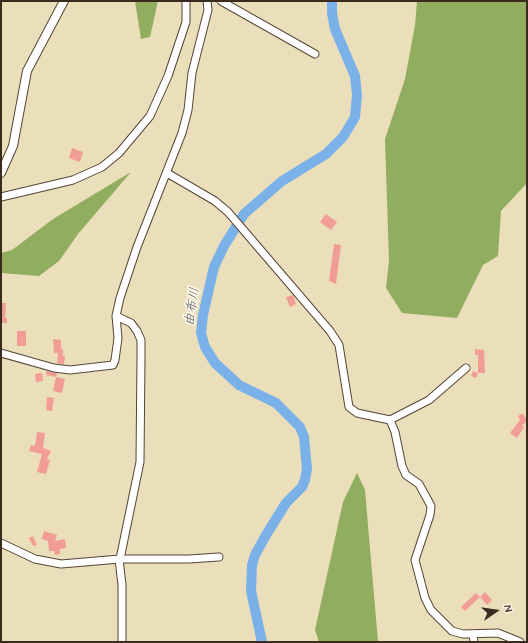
<!DOCTYPE html>
<meta charset="utf-8">
<style>
body{margin:0}
#map{position:relative;width:528px;height:643px;overflow:hidden;background:#ebdeba;font-family:Mynerve,sans-serif}
canvas{display:block}
.frame{position:absolute;inset:0;border:2px solid #3b2a1e;pointer-events:none}
.north{position:absolute;left:476px;top:591px;width:40px;height:40px;-webkit-text-stroke:3px #fcf5e5;paint-order:stroke;rotate:77deg;font-size:11px;font-weight:700;line-height:16px;text-align:center;color:#3b2a1e}
.north::after{content:'';display:block;margin:auto;width:14px;height:18px;background:#3b2a1e;clip-path:polygon(50% 0,100% 100%,50% 72%,0 100%)}
</style>
<div id="map">
<canvas width="528" height="643"></canvas>
<div class="frame"></div>
<div class="north">N</div>
</div>
<script>
const ctx = document.querySelector('canvas').getContext('2d');
ctx.lineJoin = 'round';
function fill(path, color) { ctx.fillStyle = color; ctx.fill(path, 'evenodd'); }
const poly = rows => new Path2D(rows.map(r => 'M' + r).join(''));
function trace(path, color, width, dash) { ctx.strokeStyle = color; ctx.lineWidth = width; ctx.lineCap = dash ? 'butt' : 'round'; ctx.setLineDash(dash || []); ctx.stroke(path); }
function label(font, color, halo, rows, align = 'center') {
  ctx.font = font + ' Mynerve,"Klee One",sans-serif'; ctx.lineWidth = 3.5; ctx.setLineDash([]); ctx.textBaseline = 'middle'; ctx.strokeStyle = halo; ctx.fillStyle = color; for (const [text, x, y, turn = 0] of rows) {
    ctx.save(); ctx.translate(x, y); ctx.rotate((+turn || 0) * Math.PI / 180); ctx.textAlign = isNaN(turn) ? turn : align; if (halo) ctx.strokeText(text, 0, 0); ctx.fillText(text, 0, 0); ctx.restore();
  }
}
fill(poly([
 [135,1,158,1,150,37,141,39],
 [417,1,527,1,527,183,501,211,498,256,483,265,457,318,402,313,386,288,389,261,385,139,405,79,415,25],
 [131,172,78,234,59,261,39,276,1,273,1,253,12,250,53,219],
 [357,473,365,490,378,642,319,642,315,630,343,502]
]), '#90ad60');
trace(poly([
 [262,642,251,591,252,565,255,555,266,535,286,503,302,487,305,480,307,469,304,437,300,427,276,403,239,385,215,363,205,347,201,333,203,315,214,267,224,246,244,214,282,181,326,154,343,137,355,117,357,95,355,76,335,29,332,13,332,1]
]), '#7ab1e9', 10);
fill(poly([
 [72,148,83,152,80,162,69,158],
 [326,214,337,222,331,230,320,222],
 [334,244,341,245,336,284,329,281],
 [293,295,296,304,290,307,286,297],
 [1,303,6,303,5,318,7,318,7,323,1,323],
 [17,331,26,331,26,346,17,346],
 [53,339,61,340,61,349,63,349,63,356,65,356,64,364,57,363,58,353,54,353],
 [475,349,484,350,485,373,478,373,478,355,475,355],
 [46,371,57,373,56,377,46,375],
 [473,371,478,373,476,378,471,376],
 [42,373,43,381,36,382,35,374],
 [56,377,65,379,62,393,53,391],
 [47,397,54,398,52,411,46,410],
 [523,413,527,422,522,425,524,427,517,438,510,433,520,420,518,416],
 [37,432,45,433,43,448,51,451,47,459,50,460,46,474,37,472,42,454,29,451,31,445,35,446],
 [44,531,57,535,55,541,65,539,66,548,60,549,60,554,55,555,54,551,49,551,48,541,42,539],
 [33,536,37,545,33,546,29,538],
 [485,592,492,600,487,605,480,597],
 [476,593,480,597,465,611,461,607]
]), '#f19d93');
const minor = poly([
 [221,1,315,54],
 [167,173,215,201,228,212,330,331,339,345,349,407,357,413,390,420,429,400,466,368],
 [1,197,73,180,102,167,119,153,150,116,168,76,186,22,186,1],
 [116,316,131,323,137,331,141,340,141,358,140,462,120,559],
 [1,353,54,368,70,370,113,365,115,360,118,338,116,316,120,298,137,247,182,133,188,110,192,73,208,10,207,1],
 [390,420,395,432,402,466,406,475,419,484,431,506,430,515,415,560,425,598,431,610,452,631,463,634,498,633,520,642],
 [1,543,35,559,61,564,120,559,189,559,219,557],
 [119,559,122,585,122,642],
 [473,634,474,642]
]);
const major = poly([
 [1,173,13,146,27,71,64,1]
]);
trace(minor, '#554535', 9);
trace(major, '#554535', 10);
trace(minor, '#fff', 7);
trace(major, '#fff', 8);
label('italic 13px', '#515965', '#fcf5e5', [
 ["由布川",193,307,-81]
]);
</script>
